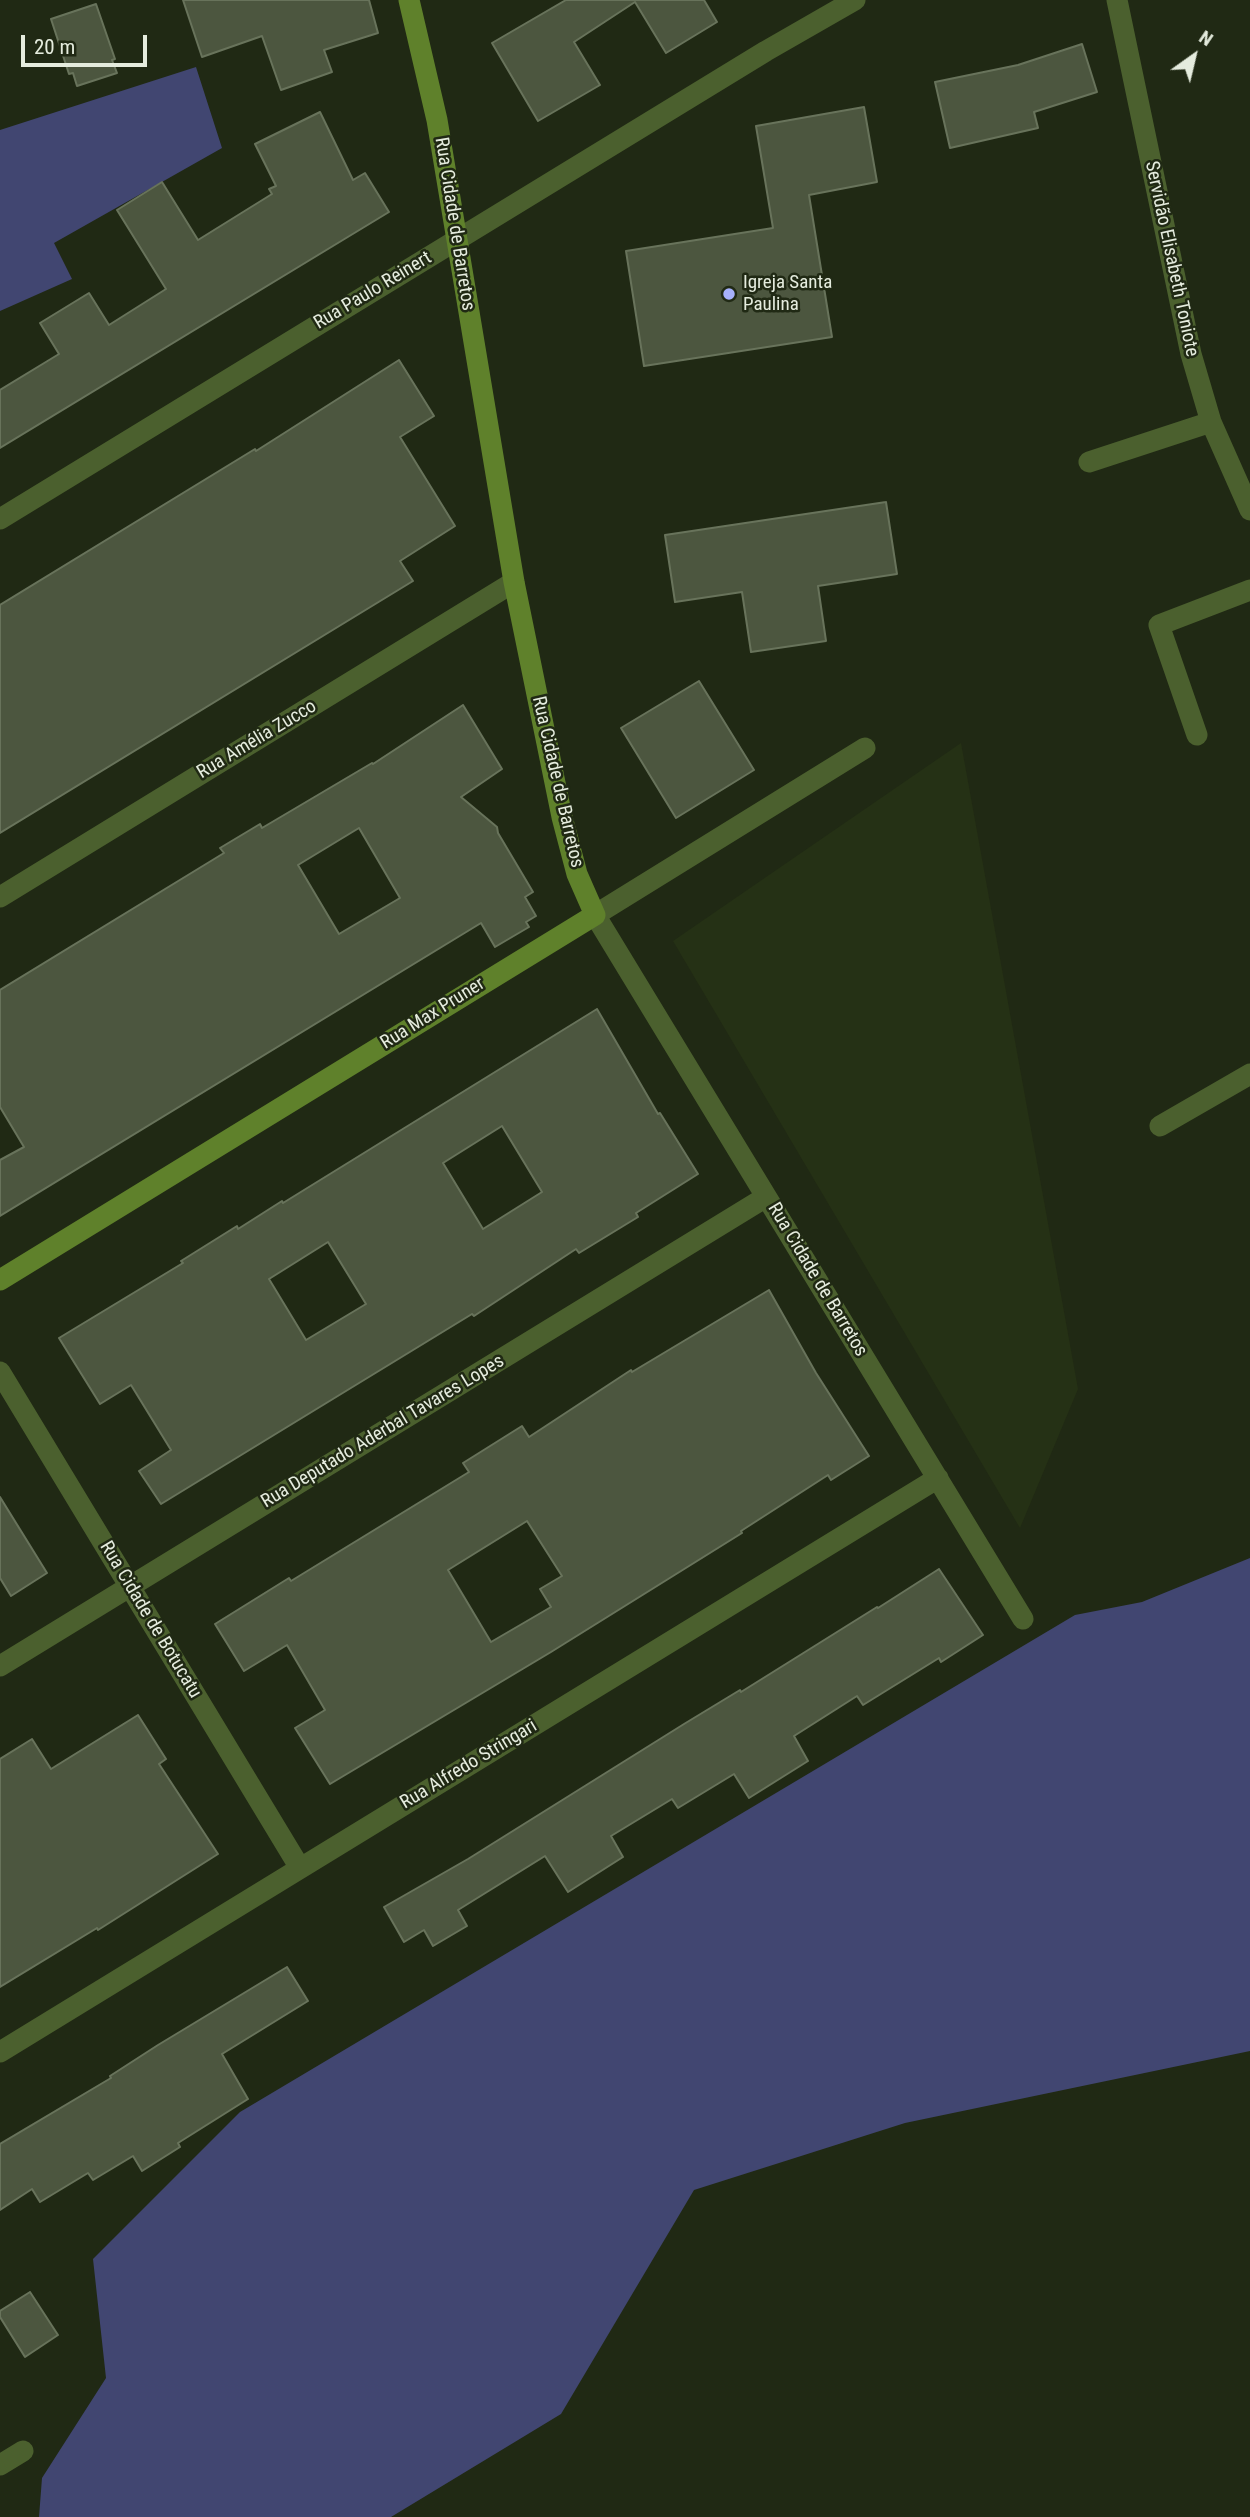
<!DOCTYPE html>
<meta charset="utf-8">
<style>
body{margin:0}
#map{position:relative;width:1250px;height:2517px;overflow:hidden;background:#202914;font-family:"Roboto Condensed",sans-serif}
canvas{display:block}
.north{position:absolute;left:1159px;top:21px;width:70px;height:70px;-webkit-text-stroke:5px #202914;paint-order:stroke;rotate:34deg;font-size:19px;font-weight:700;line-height:28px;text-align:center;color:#e5ecde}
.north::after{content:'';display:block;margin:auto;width:24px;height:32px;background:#e5ecde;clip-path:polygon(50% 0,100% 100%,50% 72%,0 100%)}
.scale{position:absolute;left:21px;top:35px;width:126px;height:32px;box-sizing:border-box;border:4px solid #e5ecde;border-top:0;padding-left:9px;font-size:21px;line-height:24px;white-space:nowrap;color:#e5ecde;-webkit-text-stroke:5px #202914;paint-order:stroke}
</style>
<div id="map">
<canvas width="1250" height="2517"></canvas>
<div class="north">N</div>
<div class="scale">20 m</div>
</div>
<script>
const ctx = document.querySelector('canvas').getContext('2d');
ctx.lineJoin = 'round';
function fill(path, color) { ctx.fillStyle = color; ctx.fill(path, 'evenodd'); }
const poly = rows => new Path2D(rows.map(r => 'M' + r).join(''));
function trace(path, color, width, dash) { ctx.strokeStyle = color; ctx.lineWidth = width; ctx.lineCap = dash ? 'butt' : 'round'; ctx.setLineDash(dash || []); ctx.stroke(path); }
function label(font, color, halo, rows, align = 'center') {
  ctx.font = font + ' "Roboto Condensed",sans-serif'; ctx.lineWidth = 5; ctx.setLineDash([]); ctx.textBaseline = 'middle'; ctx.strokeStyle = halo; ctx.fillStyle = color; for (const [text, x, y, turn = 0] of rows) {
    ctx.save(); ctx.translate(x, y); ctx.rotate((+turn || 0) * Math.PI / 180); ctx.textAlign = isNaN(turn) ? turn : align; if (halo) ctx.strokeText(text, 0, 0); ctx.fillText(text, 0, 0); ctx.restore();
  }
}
fill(poly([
 [961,743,1078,1389,1020,1528,673,941]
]), '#253115');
fill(poly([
 [196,67,222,148,54,243,72,279,0,311,0,130],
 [1250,1558,1250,2051,905,2123,694,2190,561,2414,391,2517,39,2517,42,2478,106,2378,93,2259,240,2112,1075,1615,1142,1602]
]), '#414671');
const building = poly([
 [183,0,369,0,378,33,324,50,332,72,281,90,262,36,202,57,183,0],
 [566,0,704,0,717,22,666,53,635,2,574,42,600,85,538,121,492,43,566,0],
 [96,4,115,59,112,60,117,73,77,86,73,73,69,74,51,19,96,4],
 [1082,44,1097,92,1034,112,1038,128,950,148,935,82,1018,65,1082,44],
 [864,107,877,182,809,195,832,337,644,366,626,251,773,228,756,126,864,107],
 [320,112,353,180,365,173,389,212,0,448,0,390,59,354,40,323,89,293,109,325,166,289,117,210,162,182,198,240,272,194,269,189,276,186,255,144,320,112],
 [399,360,434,416,400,437,455,526,400,561,413,581,0,833,0,605,255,449,256,451,399,360],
 [886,502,897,574,818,586,826,641,751,652,742,592,675,602,665,535,886,502],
 [699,681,754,770,676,818,621,728,699,681],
 [463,705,502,769,461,797,497,827,498,833,533,892,525,897,536,916,526,922,529,927,495,947,481,923,0,1216,0,1160,24,1147,0,1107,0,990,224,853,220,848,260,824,262,828,372,763,373,764,463,705],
 [359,828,400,898,339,934,298,865,359,828],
 [597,1009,658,1114,660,1113,698,1174,636,1213,638,1217,579,1253,576,1249,474,1316,472,1314,161,1504,139,1471,171,1450,131,1385,100,1404,59,1338,183,1263,181,1261,237,1226,238,1229,282,1201,283,1203,597,1009],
 [502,1126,542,1192,483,1229,443,1163,502,1126],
 [328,1242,366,1304,306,1340,269,1279,328,1242],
 [769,1290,816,1373,869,1456,831,1480,828,1475,741,1531,742,1533,551,1652,330,1784,295,1728,325,1710,287,1645,244,1671,215,1624,289,1578,291,1581,469,1472,463,1463,522,1426,529,1437,631,1370,632,1372,769,1290],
 [527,1521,562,1576,540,1589,551,1607,491,1642,448,1570,527,1521],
 [0,1497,47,1573,11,1596,0,1578,0,1497],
 [939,1569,983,1635,941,1662,939,1658,863,1705,857,1696,794,1736,808,1761,749,1798,734,1774,678,1808,672,1799,611,1836,623,1857,568,1892,545,1856,458,1910,467,1926,433,1946,424,1930,404,1942,384,1907,468,1859,684,1724,740,1690,741,1692,877,1607,878,1608,939,1569],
 [138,1715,166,1759,159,1764,218,1854,98,1930,97,1928,0,1987,0,1759,32,1739,51,1769,138,1715],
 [287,1967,308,2001,222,2054,248,2099,178,2143,180,2147,142,2171,133,2156,93,2180,88,2173,40,2202,32,2189,0,2210,0,2144,111,2078,110,2076,158,2045,287,1967],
 [30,2292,58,2335,25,2357,0,2317,0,2311,30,2292]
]);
fill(building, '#4c563f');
trace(building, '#68735b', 2);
trace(poly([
 [1117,0,1191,354,1211,422,1250,510],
 [1089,462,1211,422],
 [0,519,766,51,855,0],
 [1197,735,1159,625,1250,590],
 [865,748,595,915,1023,1619],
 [0,897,514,582],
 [1160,1126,1250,1074],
 [0,1372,300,1868],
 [0,1666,766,1197],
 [0,2052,938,1478],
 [0,2465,23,2451]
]), '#4b602e', 21);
trace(poly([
 [0,1280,595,915,577,874,562,817,514,582,437,120,409,0]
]), '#5f812b', 21);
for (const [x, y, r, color] of [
 [729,294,7,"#a7b1fc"]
]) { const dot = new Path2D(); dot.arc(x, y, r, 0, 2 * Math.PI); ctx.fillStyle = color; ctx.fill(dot); trace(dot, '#202914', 2.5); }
label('19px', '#e5ecde', '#202914', [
 ["Rua Cidade de Barretos",454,224,81],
 ["Servidão Elisabeth Toniote",1171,259,78],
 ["Rua Paulo Reinert",373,291,-31],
 ["Rua Amélia Zucco",257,740,-31],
 ["Rua Cidade de Barretos",557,782,77],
 ["Rua Max Pruner",433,1014,-32],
 ["Rua Cidade de Barretos",817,1280,59],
 ["Rua Deputado Aderbal Tavares Lopes",383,1432,-31],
 ["Rua Cidade de Botucatu",150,1620,59],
 ["Rua Alfredo Stringari",469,1765,-31]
]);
label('19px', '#e5ecde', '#202914', [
 ["Igreja Santa",743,283],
 ["Paulina",743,305]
], 'left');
</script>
